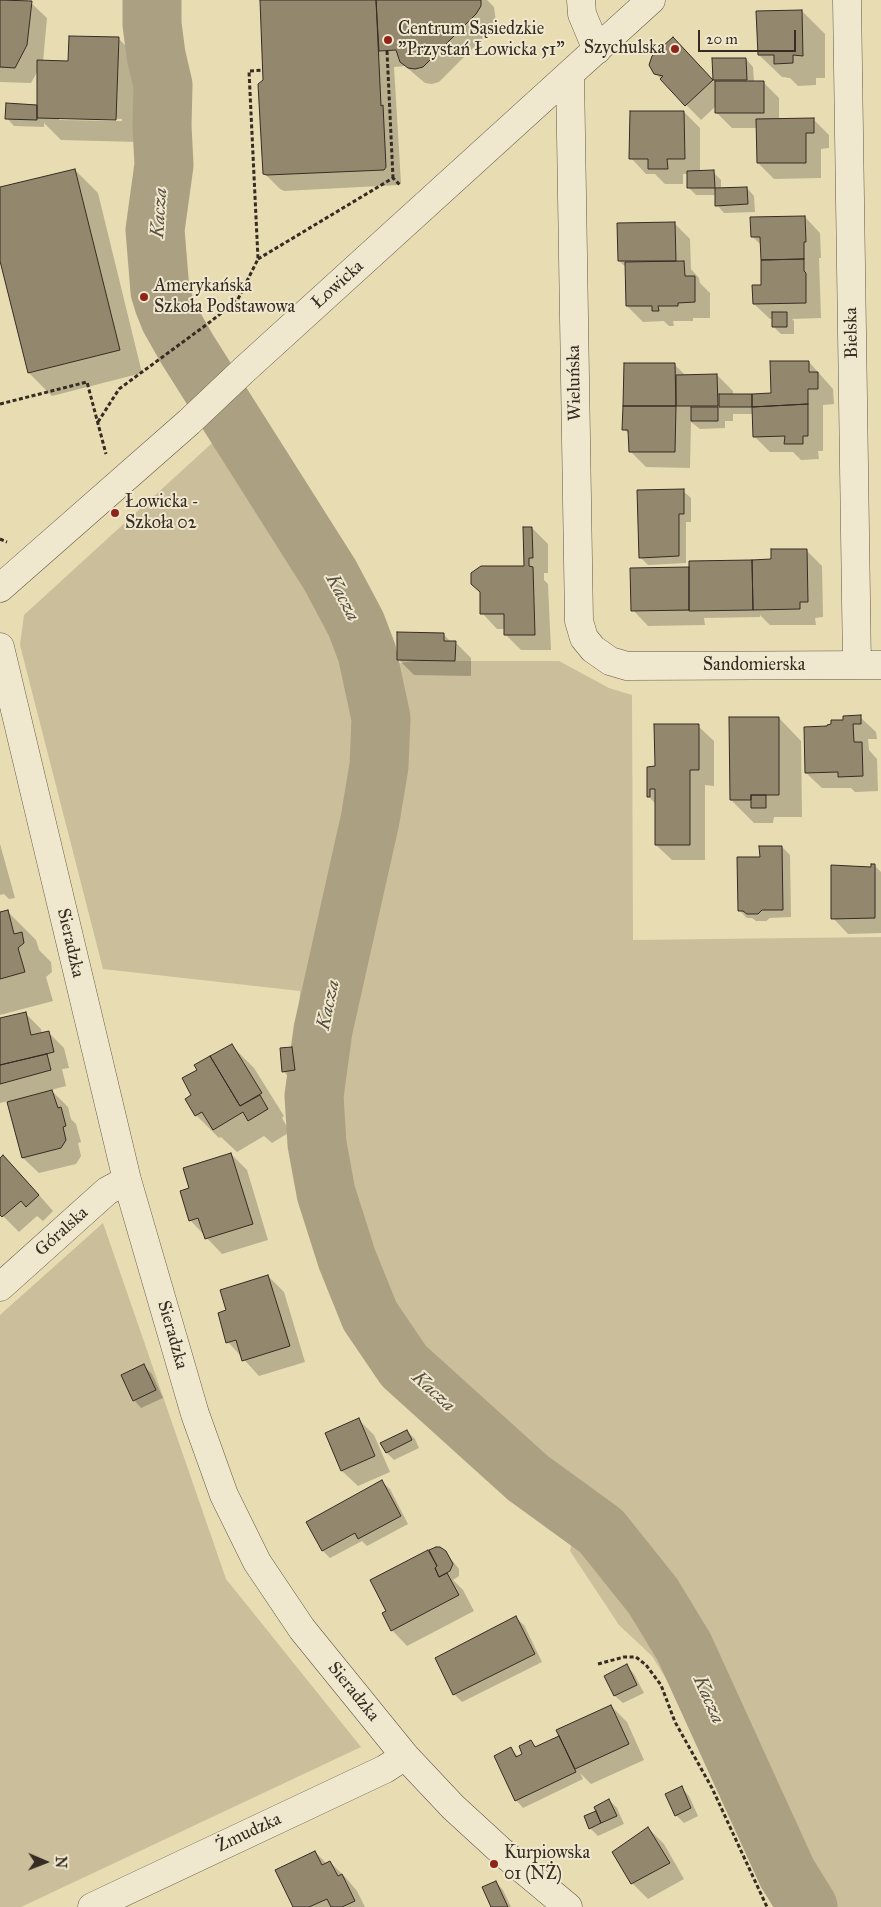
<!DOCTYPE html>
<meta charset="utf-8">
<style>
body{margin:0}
#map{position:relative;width:881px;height:1907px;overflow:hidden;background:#e8dcb3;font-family:"IM FELL Great Primer",serif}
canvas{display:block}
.north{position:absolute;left:20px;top:1837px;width:50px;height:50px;-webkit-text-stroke:4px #f0e8ce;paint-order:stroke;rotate:91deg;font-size:14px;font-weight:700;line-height:20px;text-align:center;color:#362c23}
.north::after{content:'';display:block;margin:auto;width:18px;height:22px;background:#362c23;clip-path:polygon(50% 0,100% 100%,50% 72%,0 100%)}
.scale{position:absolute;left:698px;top:30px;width:98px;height:22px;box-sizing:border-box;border:2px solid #362c23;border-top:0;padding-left:6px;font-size:15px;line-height:18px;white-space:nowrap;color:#362c23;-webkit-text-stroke:4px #f0e8ce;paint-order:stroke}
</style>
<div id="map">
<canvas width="881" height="1907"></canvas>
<div class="north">N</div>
<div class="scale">20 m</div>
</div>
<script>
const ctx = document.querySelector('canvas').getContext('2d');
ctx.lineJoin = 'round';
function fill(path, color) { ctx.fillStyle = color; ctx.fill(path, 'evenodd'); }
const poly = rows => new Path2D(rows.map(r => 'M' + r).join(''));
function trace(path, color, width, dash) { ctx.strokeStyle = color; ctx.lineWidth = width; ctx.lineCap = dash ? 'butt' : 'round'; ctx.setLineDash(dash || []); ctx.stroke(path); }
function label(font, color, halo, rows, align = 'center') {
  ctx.font = font + ' "IM FELL Great Primer",serif'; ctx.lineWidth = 4; ctx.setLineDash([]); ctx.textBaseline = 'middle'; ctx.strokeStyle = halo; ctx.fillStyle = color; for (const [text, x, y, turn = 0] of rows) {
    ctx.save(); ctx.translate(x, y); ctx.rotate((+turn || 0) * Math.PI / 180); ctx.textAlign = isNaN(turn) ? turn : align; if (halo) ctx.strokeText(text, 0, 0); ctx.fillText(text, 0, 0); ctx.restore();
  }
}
fill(poly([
 [257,406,369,621,380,666,414,661,559,661,609,688,632,695,633,940,881,937,881,1907,837,1907,725,1715,710,1750,652,1656,619,1625,570,1551,573,1538,394,1386,355,1336,298,1159,296,1099,300,991,103,969,20,645,24,615,211,444],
 [103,1223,226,1579,361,1747,21,1907,0,1907,0,1315]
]), '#cabe9b');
fill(poly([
 [0,0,31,3,47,18,43,62,69,63,118,38,141,61,138,142,61,140,44,123,44,127,14,126,7,118,38,106,39,69,31,83,0,82],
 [59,117,122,119,122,121,59,120],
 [261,0,487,0,494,7,496,22,491,30,439,82,432,84,425,83,405,66,394,67,401,183,399,185,284,191,280,189,264,173,264,80],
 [802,11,825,34,825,78,816,78,816,85,798,86,790,78,782,77,759,55],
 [689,54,714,82,714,60,746,59,753,67,754,82,763,82,779,98,779,120,813,119,829,135,829,148,821,149,821,178,774,179,758,163,757,128,732,128,717,113,716,106,701,120,655,73],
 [684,112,700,128,700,172,713,172,721,180,721,189,747,188,754,196,755,212,724,213,717,205,716,195,696,195,688,187,688,174,683,174,683,184,665,184,655,174,646,174,631,158],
 [75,170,98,193,142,373,52,396,29,373,0,256,0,189],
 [805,217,820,233,821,258,819,258,821,318,792,319,794,321,794,334,781,334,774,327,773,319,770,319,754,304,762,286,762,246,752,236],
 [674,223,690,239,691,269,699,278,700,283,710,293,710,318,693,318,693,321,673,321,674,326,669,326,664,321,643,322,627,306,627,268,619,261],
 [809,362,833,389,834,404,823,405,823,451,818,451,819,459,801,460,793,452,770,452,754,436,754,414,733,414,733,421,725,421,725,428,700,429,691,422,690,468,646,467,630,451,630,435,624,429,675,365,686,376,717,375,733,391,733,395,772,395],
 [683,491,691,498,691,522,686,522,686,563,648,565,640,557],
 [532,528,548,544,548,573,544,573,544,580,548,584,551,650,521,650,505,634,505,629,497,629,482,613,525,567],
 [806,550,822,566,823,617,815,618,816,625,770,625,760,615,760,617,704,618,705,625,648,626,633,610,690,568,772,561],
 [444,635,451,642,455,642,471,658,471,676,414,675,398,659],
 [860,717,876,732,877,739,868,739,869,750,877,759,878,791,855,792,851,788,822,788,806,773,832,726],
 [779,718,801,741,802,817,774,817,773,823,754,823,731,800],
 [698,726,714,741,714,786,705,785,705,860,672,860,656,845,656,804,648,796,648,768,656,768],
 [0,844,15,898,9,899,4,894,0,895],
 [782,847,790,855,791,917,770,918,766,921,756,921,752,918,747,918,739,910,761,858],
 [874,865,881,872,881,933,848,934,833,918],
 [8,912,36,940,39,950,51,962,52,972,46,977,53,1001,0,1015,0,914],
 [25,1013,41,1029,42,1034,48,1032,64,1048,69,1068,62,1069,66,1086,51,1090,68,1107,71,1119,76,1124,81,1142,78,1143,81,1156,76,1164,39,1173,23,1158,8,1101,0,1103,0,1019],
 [231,1045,254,1068,284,1116,282,1118,290,1132,272,1143,264,1136,237,1152,221,1137,219,1138,196,1115,193,1095,198,1070],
 [292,1048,300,1056,302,1078,291,1079,283,1071],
 [231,1154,247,1170,268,1240,222,1254,190,1220,191,1189],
 [0,1160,19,1172,53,1211,43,1221,37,1216,19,1232,0,1213],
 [268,1276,284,1292,305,1362,259,1376,228,1342,228,1311],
 [144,1366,152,1374,163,1398,141,1408,134,1400],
 [358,1419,374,1435,390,1472,358,1486,342,1471,326,1433],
 [407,1431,415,1439,419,1448,394,1460,387,1453,382,1444],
 [382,1482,390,1489,408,1524,367,1546,362,1541,330,1558,323,1551,307,1522],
 [436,1548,443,1549,459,1569,459,1576,453,1580,463,1590,474,1611,407,1646,392,1630,388,1611,428,1551],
 [516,1618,524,1625,542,1662,462,1702,454,1694],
 [627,1666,634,1674,644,1693,623,1703,615,1696,606,1676],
 [611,1706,627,1722,644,1760,591,1784,580,1773,583,1779,523,1808,516,1800,511,1749,519,1757,524,1754,531,1741,537,1748,559,1737],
 [682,1788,689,1796,698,1816,684,1823,676,1815],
 [609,1800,617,1808,624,1824,598,1836,590,1828,597,1811],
 [648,1828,664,1844,684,1879,648,1899,632,1883],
 [315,1852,327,1864,330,1862,346,1878,357,1891,365,1907,295,1907],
 [496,1882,503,1890,511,1907,493,1907]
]), '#0003');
trace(poly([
 [152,0,152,24,156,55,163,85,162,126,164,165,155,230,160,291,164,304,170,319,187,349,330,575,356,624,367,653,381,718,379,766,370,820,323,1030,314,1096,317,1144,326,1193,347,1259,370,1316,404,1366,528,1478,601,1531,653,1596,684,1647,787,1873,808,1907]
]), '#aba082', 59);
const building = poly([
 [0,0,32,1,27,45,15,68,0,67,0,0],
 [260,0,376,0,381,106,383,105,386,167,384,170,267,175,263,174,258,84,263,80,260,0],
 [376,0,481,0,481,6,476,14,423,67,415,69,408,68,400,62,396,50,379,51,376,0],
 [802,10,803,56,793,55,793,63,774,64,774,55,758,55,756,11,802,10],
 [69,36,119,37,116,120,37,118,37,60,68,61,69,36],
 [673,37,713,80,685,106,660,79,663,76,654,74,649,65,652,56,673,37],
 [712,58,746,58,747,80,713,80,712,58],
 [715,81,764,81,764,113,715,113,715,81],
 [6,103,37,105,37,120,5,119,6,103],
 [630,111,684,111,685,159,667,159,668,169,648,169,648,159,629,159,630,111],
 [814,118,814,133,806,133,806,163,757,163,756,119,814,118],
 [75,169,120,350,28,373,0,261,0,187,75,169],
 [714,170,715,188,687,188,687,171,714,170],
 [747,187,748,204,715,206,715,188,747,187],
 [805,216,806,242,804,242,804,259,761,260,760,237,751,237,750,217,805,216],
 [675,222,676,261,618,261,617,223,675,222],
 [804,259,804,271,806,273,806,303,753,304,752,285,761,285,761,260,804,259],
 [684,261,685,276,695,276,695,302,678,303,678,306,658,306,659,311,652,311,652,306,626,306,625,262,684,261],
 [772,312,787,312,787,327,772,327,772,312],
 [770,361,809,361,809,372,818,372,818,389,808,389,808,404,752,407,752,394,771,393,770,361],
 [624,363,675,363,676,406,623,406,624,363],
 [717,374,718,406,676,406,676,375,717,374],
 [719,394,752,394,752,407,719,407,719,394],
 [808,404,808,436,803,436,803,444,784,444,785,436,753,437,752,407,808,404],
 [623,406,676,406,675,452,629,452,628,430,622,430,623,406],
 [691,407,718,407,718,421,691,421,691,407],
 [684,489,684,514,679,514,679,556,639,558,637,490,684,489],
 [523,527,532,527,533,558,529,558,529,566,533,567,535,635,504,635,504,614,480,614,480,592,471,584,471,573,481,566,524,566,523,527],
 [771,549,807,549,808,602,800,602,800,609,753,610,752,560,771,559,771,549],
 [752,560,753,610,689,611,689,561,752,560],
 [689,567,689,610,631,611,630,568,689,567],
 [397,632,444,633,444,641,456,641,455,661,397,660,397,632],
 [861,715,861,724,853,724,854,742,862,742,863,776,838,777,838,772,805,773,804,727,827,726,827,725,831,724,831,720,843,720,843,716,861,715],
 [729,717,779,717,779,795,751,795,751,800,730,800,729,717],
 [654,724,699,724,699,770,690,770,690,845,655,845,655,789,650,789,650,797,647,797,647,767,655,766,654,724],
 [751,795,766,795,766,808,751,808,751,795],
 [759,846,782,846,783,910,762,910,758,914,747,914,743,911,738,911,737,857,760,857,759,846],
 [871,864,875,864,875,918,831,919,831,865,871,867,871,864],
 [8,910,14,934,22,932,24,943,18,948,25,972,0,979,0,912,8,910],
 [26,1012,31,1035,49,1031,54,1052,0,1065,0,1018,26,1012],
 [232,1044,262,1093,240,1106,210,1056,232,1044],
 [292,1047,295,1070,282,1072,280,1048,292,1047],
 [47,1054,51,1070,0,1084,0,1065,47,1054],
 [210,1056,240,1106,260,1095,268,1109,248,1121,243,1112,213,1130,202,1112,195,1116,185,1099,191,1095,182,1078,197,1070,194,1065,210,1056],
 [52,1090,58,1108,61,1107,66,1126,63,1127,66,1140,61,1148,22,1158,7,1102,52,1090],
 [231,1153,253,1224,205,1239,198,1218,189,1221,180,1191,189,1188,183,1168,231,1153],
 [3,1155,39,1195,26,1207,21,1201,2,1217,0,1215,0,1158,3,1155],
 [268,1275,290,1346,242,1361,236,1340,226,1343,218,1313,226,1310,220,1290,268,1275],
 [144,1364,156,1390,133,1401,121,1375,144,1364],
 [359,1418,375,1456,341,1471,325,1433,359,1418],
 [407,1430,412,1440,386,1453,380,1443,407,1430],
 [382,1480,401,1516,358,1539,355,1533,322,1551,306,1522,382,1480],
 [436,1547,440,1547,446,1551,453,1564,450,1571,439,1577,435,1568,437,1566,429,1550,436,1547],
 [428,1550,437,1566,435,1568,439,1577,447,1573,459,1595,391,1631,382,1613,386,1611,370,1580,428,1550],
 [516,1616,535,1654,453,1695,435,1658,516,1616],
 [627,1664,637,1685,614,1696,604,1676,627,1664],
 [611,1705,629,1744,575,1769,556,1730,611,1705],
 [559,1736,576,1772,515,1801,494,1756,511,1747,516,1757,522,1754,519,1746,531,1740,535,1747,559,1736],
 [682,1786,691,1808,675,1816,665,1794,682,1786],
 [609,1799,617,1816,601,1823,594,1807,609,1799],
 [596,1811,601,1823,589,1829,584,1816,596,1811],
 [648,1827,670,1863,631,1884,612,1852,648,1827],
 [315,1851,322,1865,330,1861,338,1876,342,1874,355,1901,342,1907,331,1907,327,1899,309,1907,293,1907,275,1870,315,1851],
 [496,1881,508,1907,491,1907,482,1887,496,1881]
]);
fill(building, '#93886e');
trace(building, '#362c23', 1);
const minor = poly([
 [581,0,582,14,597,50],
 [847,0,857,665],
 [570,74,579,621,584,638,593,649,610,661,627,666,881,665],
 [0,588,189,422,244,370,651,0],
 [0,647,127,1180,195,1414,224,1495,257,1562,302,1629,405,1756,453,1807,502,1852,568,1907],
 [0,1287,107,1191,127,1180],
 [92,1907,385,1769,405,1756]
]);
trace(minor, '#625847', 29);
trace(poly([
 [387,51,393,178],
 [258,259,393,178,401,186],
 [0,404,87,382,106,454],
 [98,422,119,389,206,325,237,301,258,259,249,71,263,70],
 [0,539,7,542],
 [598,1664,624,1657,636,1657,646,1665,661,1685,675,1722,712,1788,767,1907]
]), '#362c23', 3, [4, 2.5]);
trace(minor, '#f0e8ce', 28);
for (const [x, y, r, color] of [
 [388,40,5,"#8f2418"],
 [675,49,5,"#8f2418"],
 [144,297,5,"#8f2418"],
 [115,513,5,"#8f2418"],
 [494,1864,5,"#8f2418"]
]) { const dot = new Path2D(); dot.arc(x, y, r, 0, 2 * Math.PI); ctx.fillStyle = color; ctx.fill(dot); trace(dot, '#f0e8ce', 2); }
label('18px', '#362c23', '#f0e8ce', [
 ["Centrum Sąsiedzkie",398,30],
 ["\"Przystań Łowicka 51\"",398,51],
 ["Szychulska",665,49,"right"],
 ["Amerykańska",154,287],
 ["Szkoła Podstawowa",154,308],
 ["Łowicka -",125,503],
 ["Szkoła 02",125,524],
 ["Kurpiowska",504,1854],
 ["01 (NŻ)",504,1875]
], 'left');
label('18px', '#362c23', '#f0e8ce', [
 ["Łowicka",338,285,-42],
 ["Bielska",852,333,-91],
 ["Wieluńska",575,383,-91],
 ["Sandomierska",754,666],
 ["Sieradzka",70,943,77],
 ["Góralska",62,1232,-42],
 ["Sieradzka",172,1335,74],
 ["Sieradzka",353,1692,51],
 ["Żmudzka",249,1833,-25]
]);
label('italic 19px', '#594f40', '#f0e8ce', [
 ["Kacza",160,213,-86],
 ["Kacza",342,598,62],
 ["Kacza",329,1005,-78],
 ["Kacza",433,1392,42],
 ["Kacza",708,1700,66]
]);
</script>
